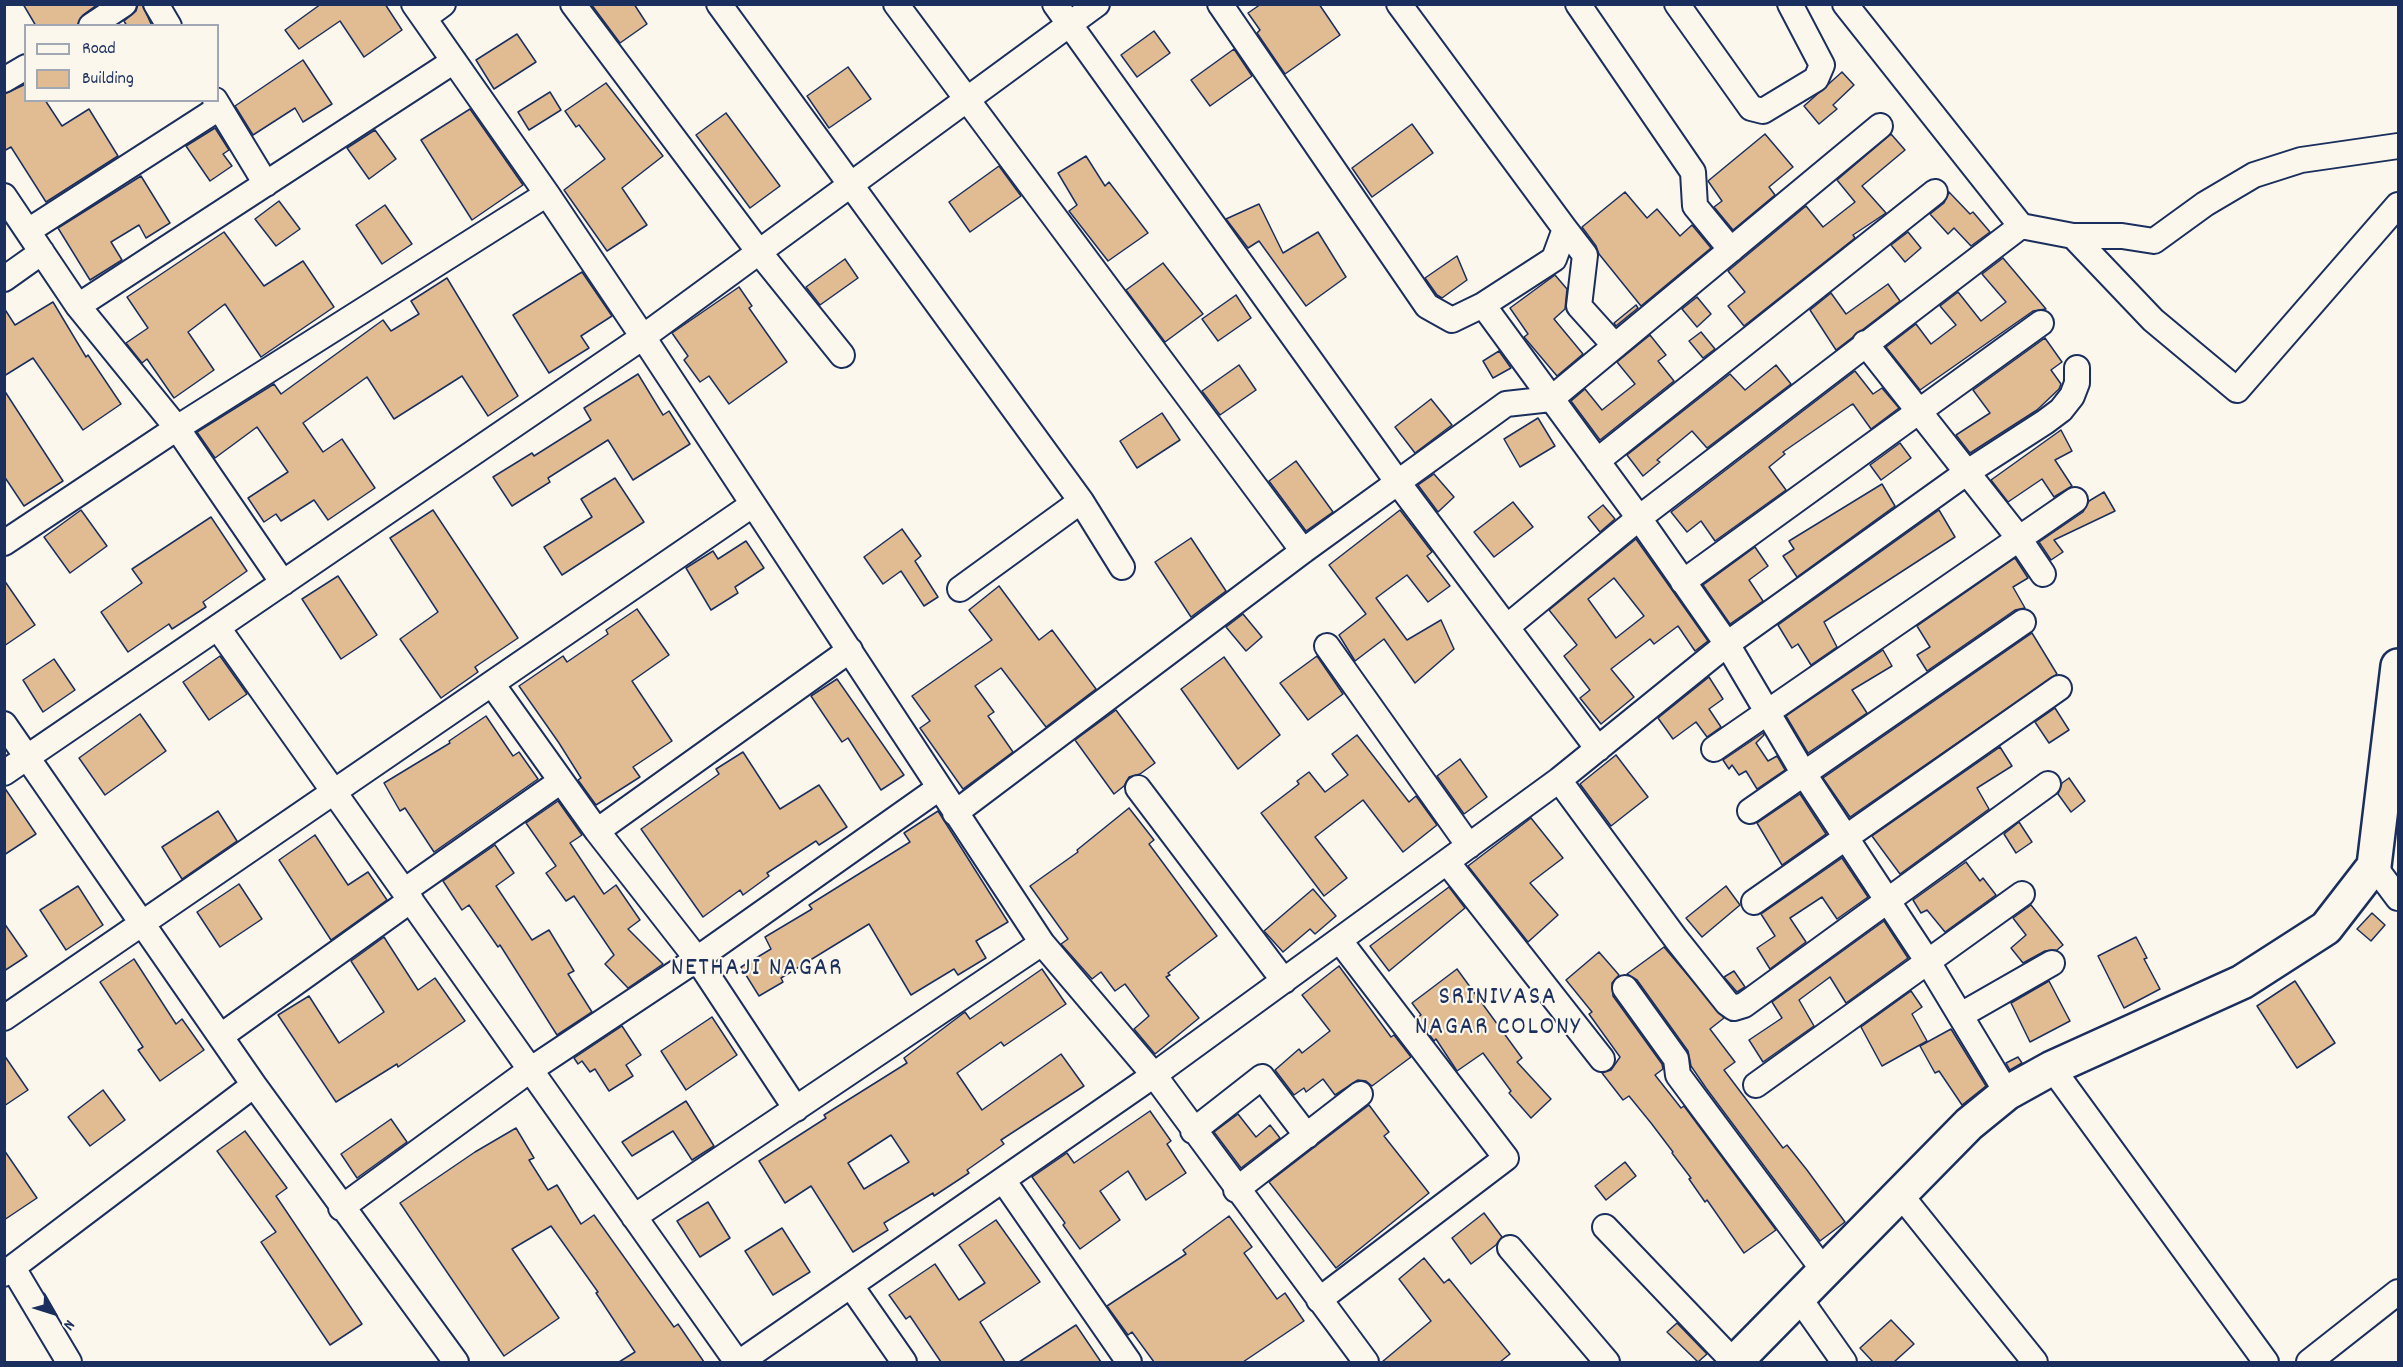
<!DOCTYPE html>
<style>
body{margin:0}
#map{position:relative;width:2403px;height:1367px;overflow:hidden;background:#fbf7ec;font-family:Dekko,sans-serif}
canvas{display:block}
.frame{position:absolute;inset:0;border:6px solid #1b2f5e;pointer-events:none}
.legend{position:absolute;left:24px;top:24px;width:195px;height:78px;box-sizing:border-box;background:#fbf7ec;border:2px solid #a1a7b3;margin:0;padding:8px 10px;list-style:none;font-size:18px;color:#1b2f5e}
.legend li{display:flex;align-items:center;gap:12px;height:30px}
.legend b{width:30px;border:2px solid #a1a7b3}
.north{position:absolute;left:24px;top:1283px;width:60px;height:60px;-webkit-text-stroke:4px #fbf7ec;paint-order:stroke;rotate:129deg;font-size:16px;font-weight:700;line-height:24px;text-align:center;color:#1b2f5e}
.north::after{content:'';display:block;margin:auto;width:21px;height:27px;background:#1b2f5e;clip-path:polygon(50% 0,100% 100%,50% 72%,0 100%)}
</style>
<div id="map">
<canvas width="2403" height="1367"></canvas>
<div class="frame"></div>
<ul class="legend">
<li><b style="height:8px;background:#fbf7ec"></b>Road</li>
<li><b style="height:16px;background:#e1bb92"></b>Building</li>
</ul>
<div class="north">N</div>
</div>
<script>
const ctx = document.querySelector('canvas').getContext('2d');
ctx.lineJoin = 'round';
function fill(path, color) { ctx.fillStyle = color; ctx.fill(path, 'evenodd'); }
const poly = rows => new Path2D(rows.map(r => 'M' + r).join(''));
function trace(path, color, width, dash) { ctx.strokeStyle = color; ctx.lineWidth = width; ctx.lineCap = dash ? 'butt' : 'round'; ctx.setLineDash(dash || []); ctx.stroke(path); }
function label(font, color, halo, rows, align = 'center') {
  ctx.font = font + ' Dekko,sans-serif'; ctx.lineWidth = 4.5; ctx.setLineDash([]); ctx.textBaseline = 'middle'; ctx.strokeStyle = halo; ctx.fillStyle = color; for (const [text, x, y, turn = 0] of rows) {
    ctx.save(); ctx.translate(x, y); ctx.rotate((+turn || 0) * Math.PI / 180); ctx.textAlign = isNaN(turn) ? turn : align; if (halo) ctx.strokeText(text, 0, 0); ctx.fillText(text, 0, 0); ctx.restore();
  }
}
const building = poly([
 [23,4,98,4,83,15,77,26,36,26,23,4],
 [138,4,142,4,152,26,127,26,124,21,136,11,138,4],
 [321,4,385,4,402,30,364,57,340,21,299,49,285,30,321,4],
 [591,4,634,4,647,24,620,43,591,4],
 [1261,4,1319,4,1340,35,1285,74,1257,33,1260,30,1248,13,1261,4],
 [1154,31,1170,53,1137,77,1121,55,1154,31],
 [517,34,536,62,494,89,476,60,517,34],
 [1234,49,1252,76,1210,106,1191,80,1234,49],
 [303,60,332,104,303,122,295,108,253,135,235,106,303,60],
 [848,67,871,99,829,128,807,96,848,67],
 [1842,72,1854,85,1833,105,1837,109,1819,124,1804,106,1842,72],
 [606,83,663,156,622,188,647,225,607,251,564,190,605,159,579,125,576,127,565,111,606,83],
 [26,84,26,100,45,100,62,126,89,109,118,156,46,202,11,147,4,151,4,94,26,84],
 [550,92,561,110,529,130,518,112,550,92],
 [470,109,523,185,472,220,421,140,470,109],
 [726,113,780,186,750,208,696,135,726,113],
 [1412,124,1433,153,1372,197,1352,168,1412,124],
 [215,128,229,150,223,154,232,166,210,181,186,146,215,128],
 [375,130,396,159,369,179,347,148,375,130],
 [1765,134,1793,167,1769,187,1775,195,1733,230,1714,207,1722,201,1708,181,1765,134],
 [1891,134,1905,150,1862,186,1886,213,1853,235,1855,238,1744,326,1728,306,1745,292,1728,271,1806,206,1823,227,1855,202,1837,180,1891,134],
 [1086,156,1105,186,1109,182,1148,233,1108,261,1069,211,1077,205,1058,173,1086,156],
 [999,166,1021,196,970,232,949,202,999,166],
 [141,176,170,223,146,238,139,225,111,242,122,260,90,280,58,228,141,176],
 [1625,192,1647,218,1657,209,1680,236,1692,225,1711,248,1641,306,1599,254,1596,246,1582,227,1625,192],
 [1949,192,1970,214,1973,212,1990,232,1971,246,1954,228,1948,234,1930,214,1944,203,1949,192],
 [279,201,300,229,276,246,255,219,279,201],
 [1259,204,1283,253,1318,232,1346,277,1306,306,1259,241,1248,248,1226,219,1259,204],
 [385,205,412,244,382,264,356,225,385,205],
 [224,232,264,286,303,261,334,307,261,357,225,304,188,332,214,370,174,398,147,359,142,363,126,343,148,328,127,297,224,232],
 [1908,232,1921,248,1905,262,1891,245,1908,232],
 [1457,256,1467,280,1442,298,1437,295,1425,278,1457,256],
 [2003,258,2046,309,2033,311,1920,390,1886,347,1916,324,1931,344,1956,325,1940,306,1958,292,1981,321,2006,302,1982,274,2003,258],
 [845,259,858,278,820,305,806,287,845,259],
 [1163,263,1203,314,1165,342,1126,290,1163,263],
 [582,272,612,316,581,336,589,348,549,373,513,315,582,272],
 [1555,275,1567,289,1565,309,1554,319,1583,354,1557,376,1524,337,1528,334,1510,308,1555,275],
 [447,278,518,396,488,416,462,376,394,419,367,377,303,423,323,452,342,439,375,488,328,520,314,500,281,521,276,514,264,522,248,498,288,472,257,427,215,458,197,432,274,384,281,394,383,320,391,331,419,314,411,301,447,278],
 [1888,284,1900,301,1836,350,1810,310,1831,293,1846,314,1888,284],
 [739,287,752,306,749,308,787,362,729,404,709,376,700,382,684,360,688,356,672,333,739,287],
 [1236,295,1251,318,1218,341,1202,319,1236,295],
 [1697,297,1711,314,1697,327,1682,309,1697,297],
 [53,302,86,357,88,355,121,404,83,430,33,358,4,376,4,308,15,325,53,302],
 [1636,305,1638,308,1616,326,1614,323,1636,305],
 [1701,332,1715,349,1703,358,1689,341,1701,332],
 [1650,335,1666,355,1658,361,1674,381,1600,440,1571,401,1585,389,1602,410,1635,384,1617,362,1650,335],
 [2045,338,2062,362,2051,370,2061,384,2059,389,2037,410,1970,453,1956,435,1990,413,1973,390,2045,338],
 [1499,351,1511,368,1493,378,1483,361,1499,351],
 [1239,365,1256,390,1220,415,1202,391,1239,365],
 [1776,365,1791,384,1707,448,1692,431,1657,460,1660,462,1643,476,1627,455,1730,374,1745,390,1776,365],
 [1855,371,1873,394,1882,388,1899,408,1871,429,1853,404,1851,405,1783,452,1785,454,1769,467,1786,490,1715,541,1701,521,1687,532,1671,512,1855,371],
 [638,374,663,415,669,411,690,444,633,480,608,440,548,478,550,482,512,506,493,477,532,453,534,456,591,420,584,408,638,374],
 [4,390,63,481,24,506,4,476,4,390],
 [1431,399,1452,425,1415,453,1395,427,1431,399],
 [1162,413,1180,440,1137,468,1120,441,1162,413],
 [1538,418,1555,446,1520,467,1504,439,1538,418],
 [2061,430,2072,451,2055,460,2072,486,2054,497,2042,479,2008,502,1991,480,2061,430],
 [1900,443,1911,458,1881,480,1870,465,1900,443],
 [1296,461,1333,512,1306,531,1269,481,1296,461],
 [1434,474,1454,497,1438,512,1418,485,1434,474],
 [615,478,644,522,562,575,544,547,592,517,581,499,615,478],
 [1882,484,1895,506,1797,577,1783,556,1794,549,1789,541,1882,484],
 [2104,492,2115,511,2054,540,2063,552,2051,560,2039,542,2083,512,2089,501,2104,492],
 [1513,502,1533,527,1494,557,1474,532,1513,502],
 [1603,505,1615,519,1600,532,1588,517,1603,505],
 [81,510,107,546,70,573,44,537,81,510],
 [433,510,518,638,475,667,478,672,441,698,400,639,438,612,390,538,433,510],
 [1400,510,1432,552,1427,556,1450,586,1428,602,1407,575,1376,598,1407,640,1441,620,1454,649,1415,683,1384,639,1355,661,1339,635,1366,614,1329,565,1400,510],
 [1939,510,1955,537,1824,622,1837,647,1811,665,1798,644,1792,648,1778,625,1939,510],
 [211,517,247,571,203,602,206,607,172,629,169,624,128,652,101,612,142,583,132,569,211,517],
 [902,529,921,556,915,561,938,597,924,606,901,571,883,584,864,557,902,529],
 [1191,538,1226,591,1191,617,1155,562,1191,538],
 [1636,539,1708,641,1695,651,1678,626,1654,644,1650,639,1611,669,1634,697,1601,724,1580,698,1590,690,1564,656,1577,645,1549,610,1636,539],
 [1614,578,1644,616,1616,638,1588,599,1614,578],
 [746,541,764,568,735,587,738,593,711,610,686,568,713,551,718,559,746,541],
 [1755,547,1768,566,1749,580,1763,601,1730,624,1703,585,1755,547],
 [2015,558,2028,578,2013,587,2025,608,2015,610,1927,671,1917,655,1930,647,1917,626,2015,558],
 [338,576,377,635,341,659,302,599,338,576],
 [4,580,35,625,4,646,4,580],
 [999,586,1039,640,1052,630,1096,689,1046,727,1001,668,975,686,994,712,988,716,1013,752,963,789,920,728,930,721,912,696,992,640,969,610,999,586],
 [637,609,669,655,632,681,672,741,633,767,640,777,596,805,578,780,581,778,559,743,519,686,563,656,567,662,608,634,606,630,637,609],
 [1243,614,1262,637,1246,651,1226,627,1243,614],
 [2032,633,2057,674,1850,817,1823,778,2032,633],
 [1883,650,1892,666,1852,690,1867,713,1808,753,1786,716,1883,650],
 [220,656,247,694,209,720,183,682,220,656],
 [1317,656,1343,694,1308,720,1280,683,1317,656],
 [1224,657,1280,735,1238,769,1181,689,1224,657],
 [54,659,75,690,43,712,23,680,54,659],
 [1709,677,1723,699,1709,709,1721,727,1707,737,1696,722,1673,739,1658,718,1709,677],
 [837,679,904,775,881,790,848,738,842,742,811,696,837,679],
 [2055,708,2069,730,2049,743,2035,722,2055,708],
 [1116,710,1155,763,1140,774,1129,777,1124,786,1114,794,1075,740,1116,710],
 [140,714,166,751,105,795,79,758,140,714],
 [486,716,513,756,519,752,538,779,434,852,405,808,400,811,384,783,450,743,449,741,486,716],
 [1763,733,1764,735,1756,743,1768,761,1777,756,1785,770,1757,789,1746,771,1739,775,1732,765,1729,769,1723,760,1763,733],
 [1357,735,1409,802,1416,796,1437,825,1403,852,1363,800,1315,837,1347,878,1324,896,1261,813,1299,784,1297,781,1309,772,1325,792,1348,775,1332,754,1357,735],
 [2000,747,2012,766,1977,788,1989,809,1900,874,1872,836,2000,747],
 [743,752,780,809,819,785,847,827,819,845,816,841,767,873,769,876,743,895,740,890,703,917,641,829,719,774,716,769,743,752],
 [1616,755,1648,797,1611,826,1580,784,1616,755],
 [1460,759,1487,797,1464,814,1437,776,1460,759],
 [2069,778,2085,801,2071,812,2058,794,2062,783,2069,778],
 [4,787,36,834,4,855,4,787],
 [1800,794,1826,834,1782,865,1757,823,1800,794],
 [558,801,582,835,570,843,604,894,616,885,640,920,628,929,663,964,628,988,605,964,614,955,574,896,566,901,546,873,556,866,526,823,558,801],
 [1129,808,1154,840,1149,844,1217,936,1168,973,1170,975,1166,977,1199,1018,1155,1054,1134,1029,1149,1016,1125,984,1115,991,1101,972,1092,979,1061,944,1068,939,1030,886,1078,852,1077,850,1129,808],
 [218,811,237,841,182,879,162,847,218,811],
 [938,811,1008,922,976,941,986,958,958,975,954,969,911,995,869,924,781,978,783,982,759,996,741,967,771,949,765,937,812,909,809,905,910,842,904,833,938,811],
 [1531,818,1563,858,1530,883,1558,915,1528,942,1468,866,1531,818],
 [2019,822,2032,842,2016,853,2004,834,2019,822],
 [315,835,348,885,368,872,387,900,331,940,279,860,315,835],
 [495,845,514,873,496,886,532,940,549,930,574,971,568,974,592,1012,557,1035,500,945,498,947,469,905,462,910,443,881,495,845],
 [1842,858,1868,897,1837,919,1822,897,1790,918,1806,942,1770,969,1757,948,1775,936,1761,914,1842,858],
 [1966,862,1980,881,1983,878,1996,895,1945,932,1927,910,1921,913,1913,900,1966,862],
 [239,884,262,919,220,947,197,912,239,884],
 [78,886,103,925,66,950,40,910,78,886],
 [1726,886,1740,905,1702,937,1686,918,1726,886],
 [1449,887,1465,908,1389,971,1370,946,1449,887],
 [1313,889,1336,916,1315,934,1310,929,1283,952,1264,931,1313,889],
 [2031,905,2063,945,2057,950,2045,951,2023,963,2011,948,2026,935,2013,918,2031,905],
 [2372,913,2385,925,2371,941,2357,929,2372,913],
 [1884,921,1908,958,1846,1003,1830,977,1799,1000,1814,1026,1763,1062,1749,1040,1782,1018,1772,1002,1884,921],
 [4,923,27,956,4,971,4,923],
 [384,937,418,990,435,978,465,1021,398,1067,397,1064,336,1102,278,1015,309,996,339,1043,384,1012,351,961,384,937],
 [2136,937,2147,958,2144,959,2160,989,2124,1008,2098,956,2136,937],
 [1664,947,1724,1018,1710,1029,1735,1062,1724,1070,1783,1148,1787,1145,1807,1170,1845,1222,1820,1241,1706,1088,1691,1066,1688,1051,1637,980,1627,974,1664,947],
 [1599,952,1619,975,1612,983,1613,996,1662,1064,1663,1069,1655,1075,1681,1108,1684,1106,1776,1230,1744,1253,1707,1200,1705,1202,1689,1179,1691,1178,1672,1153,1673,1152,1651,1123,1629,1096,1623,1100,1602,1073,1611,1070,1620,1057,1589,1014,1592,1012,1566,980,1599,952],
 [134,959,176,1024,182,1019,204,1050,160,1081,138,1050,143,1047,100,982,134,959],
 [1339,966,1391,1037,1394,1035,1411,1057,1372,1086,1366,1081,1358,1080,1335,1095,1323,1079,1306,1092,1304,1088,1294,1095,1275,1070,1299,1049,1302,1053,1330,1031,1302,995,1339,966],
 [1042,969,1066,1004,1004,1046,1001,1042,957,1073,982,1110,1061,1054,1084,1086,1001,1140,1004,1144,967,1170,969,1173,934,1196,933,1193,884,1223,888,1230,853,1252,811,1186,785,1203,759,1161,826,1118,824,1115,907,1063,904,1058,965,1012,970,1019,1042,969],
 [891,1135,909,1162,864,1189,848,1163,891,1135],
 [1457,969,1522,1058,1517,1062,1551,1099,1531,1118,1509,1093,1511,1091,1483,1053,1457,1071,1436,1039,1434,1041,1417,1018,1421,1015,1412,1003,1457,969],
 [1734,971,1745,987,1737,992,1724,977,1734,971],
 [2049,981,2070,1021,2030,1042,2011,1003,2049,981],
 [2295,981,2335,1043,2297,1068,2257,1006,2295,981],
 [1911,991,1922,1007,1912,1014,1927,1041,1882,1066,1861,1027,1911,991],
 [712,1017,737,1055,686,1090,661,1051,712,1017],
 [622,1026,641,1055,626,1065,633,1076,609,1091,595,1069,590,1072,582,1061,578,1064,574,1058,622,1026],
 [1951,1029,1986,1086,1962,1105,1939,1071,1935,1073,1920,1046,1951,1029],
 [4,1055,28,1090,4,1106,4,1055],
 [2018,1057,2022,1063,2010,1070,2006,1063,2018,1057],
 [103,1090,125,1120,90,1146,68,1117,103,1090],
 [686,1101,714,1146,692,1160,673,1131,632,1156,622,1142,686,1101],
 [1369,1105,1389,1132,1384,1136,1429,1193,1336,1268,1269,1182,1369,1105],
 [1150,1111,1171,1141,1167,1144,1186,1173,1146,1200,1128,1171,1100,1191,1120,1220,1080,1249,1063,1225,1065,1223,1032,1177,1067,1153,1074,1163,1150,1111],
 [1238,1114,1256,1137,1270,1125,1280,1138,1241,1168,1214,1132,1238,1114],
 [391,1119,407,1142,357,1178,341,1154,391,1119],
 [516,1128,534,1158,529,1160,548,1190,557,1185,581,1224,594,1215,674,1327,678,1324,704,1362,619,1362,635,1352,596,1293,598,1292,551,1226,512,1249,559,1318,504,1356,400,1203,475,1152,516,1128],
 [245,1131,287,1188,276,1196,362,1324,330,1345,261,1242,276,1232,217,1151,245,1131],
 [4,1150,37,1198,4,1220,4,1150],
 [1625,1162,1636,1176,1606,1200,1595,1186,1625,1162],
 [708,1202,730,1238,700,1257,677,1221,708,1202],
 [1484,1213,1502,1237,1496,1245,1471,1264,1452,1238,1484,1213],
 [1229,1216,1252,1247,1244,1253,1277,1299,1285,1293,1304,1321,1243,1362,1154,1362,1132,1332,1128,1335,1107,1306,1186,1254,1183,1250,1229,1216],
 [996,1220,1040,1282,980,1322,1005,1362,941,1362,910,1316,906,1319,889,1295,935,1264,959,1300,985,1283,959,1245,996,1220],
 [782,1228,810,1272,773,1295,745,1251,782,1228],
 [1424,1258,1444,1283,1449,1279,1510,1354,1500,1362,1382,1362,1431,1321,1399,1279,1424,1258],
 [1891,1320,1914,1344,1894,1362,1873,1362,1860,1348,1891,1320],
 [1677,1323,1707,1354,1698,1362,1667,1332,1677,1323],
 [1076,1325,1101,1362,1019,1362,1076,1325]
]);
fill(building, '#e1bb92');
trace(building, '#1b2f5e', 1.5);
const street = poly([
 [156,4,169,26],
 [414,4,547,194,643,337,1042,943,1154,1075,1366,1362],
 [573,4,759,252,842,355],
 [719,4,1081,501,1122,567],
 [896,4,1303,551],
 [1055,4,1399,484,1598,749],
 [1220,4,1427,306,1452,320,1483,305,1554,259,1565,229,1399,4],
 [1578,4,1693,172,1695,206,1731,250],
 [1677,4,1751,108,1763,111,1816,79,1822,65,1790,4],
 [1845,4,2021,226,2073,236,2153,320,2237,390,2398,205],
 [424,18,443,4],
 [91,26,124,4],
 [4,80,26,67],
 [215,100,266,184],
 [4,196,78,306,177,428,283,583],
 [1565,229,1585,255,1579,306,1615,346],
 [28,231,219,108],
 [2073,236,2122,236,2154,241,2205,204,2254,175,2301,160,2398,146],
 [4,279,42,252],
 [1483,305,1639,518,1727,644,1804,774,1928,962,2007,1093],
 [78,306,454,61],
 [1865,343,2018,537,2043,574],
 [1597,461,1935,192],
 [4,543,177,428,547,194],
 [1683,582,2041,323],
 [960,589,1081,501],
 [1508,626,1639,518,2021,226],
 [218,628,737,1362],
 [1327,646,1469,846],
 [492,684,597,831,697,959,796,1109],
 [4,724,254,1085,456,1362],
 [1714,749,2075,500],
 [4,773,643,337,1097,4],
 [1559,780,1676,939,1727,1003,1734,1008,1744,1005,2048,784],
 [1138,788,1284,981],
 [1750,811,2023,622],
 [955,813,1303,551,1506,404,1551,399,1880,126],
 [597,831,850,650],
 [1447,862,1602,1059],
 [2374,866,2398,898],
 [404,891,561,781],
 [1754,902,2059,688],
 [1625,988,1676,1059,1678,1075,1824,1271],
 [1961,1015,2052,963],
 [4,1018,752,505],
 [221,1036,411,900],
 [2052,1068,2266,1362],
 [1756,1085,2022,894],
 [1193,1131,1262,1077,1307,1136],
 [1003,1180,1129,1362],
 [1236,1190,1360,1094],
 [1899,1193,2035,1362],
 [341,1208,530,1070,697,959,939,788],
 [634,1217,1042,943],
 [1605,1227,1734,1362],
 [1510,1248,1607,1362],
 [13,1268,69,1362],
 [4,1274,254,1085],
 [851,1286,904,1362],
 [1799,1298,1844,1362],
 [1319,1300,1506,1158,1340,941],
 [740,1362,1154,1075,1559,780,1727,644,1966,473,2045,422,2061,410,2072,396,2077,383,2077,368],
 [2309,1362,2398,1292]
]);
const secondary = poly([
 [1735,1362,1969,1124,2007,1093,2052,1068,2242,982,2326,928,2374,866,2398,666]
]);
trace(street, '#1b2f5e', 28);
trace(secondary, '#1b2f5e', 38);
trace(street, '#fbf7ec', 24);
trace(secondary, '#fbf7ec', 33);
ctx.letterSpacing = '1.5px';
label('26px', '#1b2f5e', '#fbf7ec', [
 ["NETHAJI NAGAR",757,970],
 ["SRINIVASA",1498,999],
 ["NAGAR COLONY",1498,1029]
]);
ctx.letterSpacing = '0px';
</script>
